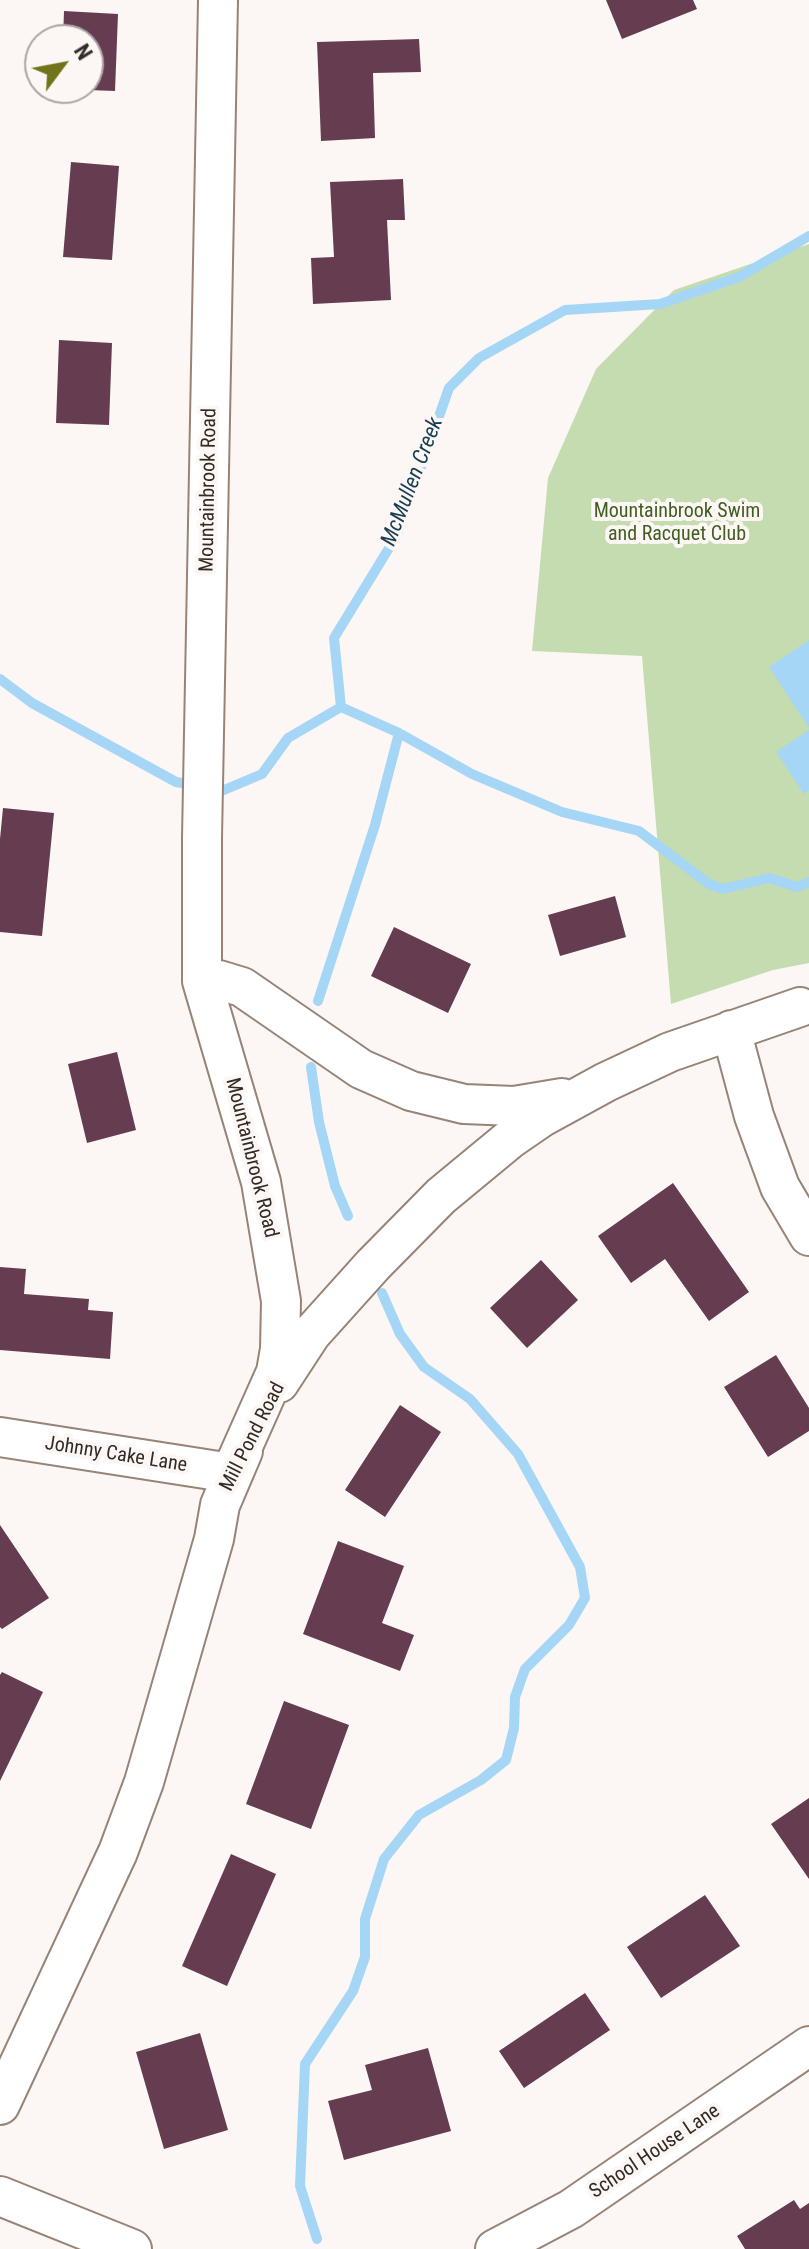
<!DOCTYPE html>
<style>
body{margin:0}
#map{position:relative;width:809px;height:2249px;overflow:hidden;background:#fcf7f4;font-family:"Roboto Condensed",sans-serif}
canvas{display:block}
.north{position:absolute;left:24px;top:24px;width:80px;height:80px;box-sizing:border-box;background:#fcf7f4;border:2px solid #aca5a1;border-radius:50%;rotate:58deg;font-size:22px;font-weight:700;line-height:32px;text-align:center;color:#332a25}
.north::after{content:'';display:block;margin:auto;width:28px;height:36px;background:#71741b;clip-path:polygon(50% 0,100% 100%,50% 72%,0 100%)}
</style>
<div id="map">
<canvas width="809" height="2249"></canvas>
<div class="north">N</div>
</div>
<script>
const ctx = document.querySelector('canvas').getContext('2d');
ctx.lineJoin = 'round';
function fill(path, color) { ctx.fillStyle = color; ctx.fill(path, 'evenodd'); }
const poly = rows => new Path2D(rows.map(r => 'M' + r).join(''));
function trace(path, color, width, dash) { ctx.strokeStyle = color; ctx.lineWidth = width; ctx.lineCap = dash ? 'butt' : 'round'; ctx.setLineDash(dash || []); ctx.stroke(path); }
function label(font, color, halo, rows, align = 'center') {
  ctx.font = font + ' "Roboto Condensed",sans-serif'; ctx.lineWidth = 8; ctx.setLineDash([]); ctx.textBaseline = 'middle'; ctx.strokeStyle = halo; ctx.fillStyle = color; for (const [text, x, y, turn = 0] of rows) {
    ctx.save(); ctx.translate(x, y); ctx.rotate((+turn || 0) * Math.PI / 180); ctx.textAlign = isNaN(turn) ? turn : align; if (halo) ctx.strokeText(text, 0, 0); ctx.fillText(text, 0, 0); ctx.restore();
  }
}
fill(poly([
 [809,244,809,963,773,970,671,1004,642,656,532,651,548,478,596,369,674,290]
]), '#c4dcaf');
fill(poly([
 [809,640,809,728,769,667],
 [809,730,809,790,804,794,776,752]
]), '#a6d6f5');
trace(poly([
 [0,679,32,703,176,782,224,790,262,774,288,738,341,707],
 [341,707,334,638,397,535,449,388,479,358,565,310,660,304,739,277,809,236],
 [341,707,399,733,472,774,562,812,639,831,709,884,723,889,769,878,797,887,809,882],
 [318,1001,375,825,399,733],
 [311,1067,319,1122,335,1186,348,1216],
 [317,2239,300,2186,305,2064,353,1991,365,1957,365,1919,384,1859,419,1815,481,1780,506,1760,514,1728,515,1697,525,1669,569,1625,585,1598,580,1567,518,1454,470,1399,424,1367,400,1334,382,1293]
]), '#a6d6f5', 10);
fill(poly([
 [606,0,693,0,697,9,622,39],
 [64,11,118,14,115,91,88,90,88,40,63,40],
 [419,39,421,72,373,73,375,138,321,141,317,42],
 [71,162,119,166,112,260,63,257],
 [403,179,405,220,387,220,391,300,313,304,311,258,334,257,330,182],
 [59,340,112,343,109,425,56,423],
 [3,808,54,813,42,936,0,932,0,839],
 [615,896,626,937,560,956,548,915],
 [394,927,471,964,448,1013,371,976],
 [117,1052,136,1130,87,1143,68,1064],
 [673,1183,749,1292,709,1321,665,1259,631,1283,598,1236],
 [541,1260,578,1300,527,1348,490,1308],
 [0,1267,26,1269,24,1294,89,1299,88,1310,113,1312,110,1359,0,1350],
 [776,1355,809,1408,809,1431,768,1457,724,1387],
 [400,1405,441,1432,385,1517,345,1490],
 [0,1525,49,1598,2,1629,0,1627],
 [338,1541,404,1566,382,1623,414,1635,400,1671,303,1634],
 [2,1672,43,1692,0,1781,0,1675],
 [284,1701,349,1725,311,1829,246,1804],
 [809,1798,809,1879,771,1824],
 [231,1854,276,1874,227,1986,182,1966],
 [705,1895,740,1946,661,1998,627,1947],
 [585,1993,610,2030,524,2088,499,2051],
 [200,2033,228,2130,164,2149,136,2052],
 [428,2048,451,2131,344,2160,328,2101,372,2090,365,2065],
 [794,2200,800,2209,809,2203,809,2249,745,2249,737,2236]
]), '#663c50');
const street = poly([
 [202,981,219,980,242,987,361,1069,411,1091,464,1104,514,1106,562,1098],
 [731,1030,754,1116,780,1187,809,1236],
 [279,1383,311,1334,373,1265,441,1196,510,1139,542,1117,606,1082,670,1052,800,1007],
 [0,1437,231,1473,276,1372,280,1349,281,1301,261,1182,202,981,202,838,218,0],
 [0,2105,118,1852,144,1782,214,1539,220,1505,243,1451],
 [0,2196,132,2249],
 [495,2249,571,2209,809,2046]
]);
trace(street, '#988377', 42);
trace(street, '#fff', 38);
label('20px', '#332a25', '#fcf7f4', [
 ["Mountainbrook Road",209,490,-89],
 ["Mountainbrook Road",251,1158,76],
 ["Mill Pond Road",253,1437,-63],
 ["Johnny Cake Lane",116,1455,9],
 ["School House Lane",655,2152,-34]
]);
label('20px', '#425f21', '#fcf7f4', [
 ["Mountainbrook Swim",677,512],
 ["and Racquet Club",677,535]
]);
label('italic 22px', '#173e53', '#fcf7f4', [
 ["McMullen Creek",413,482,-69]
]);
</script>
